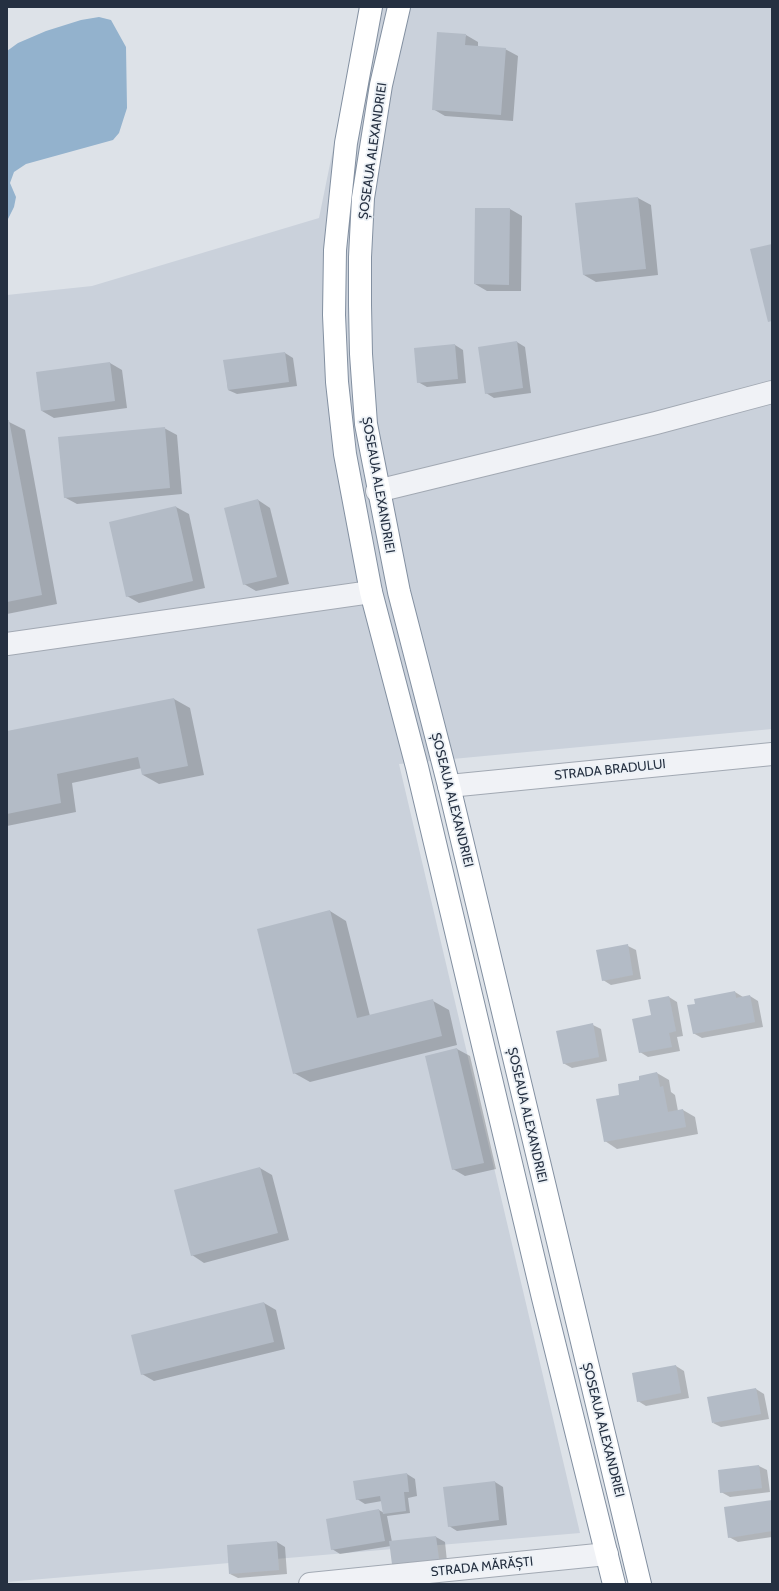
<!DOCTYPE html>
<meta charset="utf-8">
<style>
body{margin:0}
#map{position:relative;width:779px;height:1591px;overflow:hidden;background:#dde2e8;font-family:Cabin,sans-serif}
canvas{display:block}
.frame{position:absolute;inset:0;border:8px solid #253041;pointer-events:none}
</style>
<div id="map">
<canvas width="779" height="1591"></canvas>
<div class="frame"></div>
</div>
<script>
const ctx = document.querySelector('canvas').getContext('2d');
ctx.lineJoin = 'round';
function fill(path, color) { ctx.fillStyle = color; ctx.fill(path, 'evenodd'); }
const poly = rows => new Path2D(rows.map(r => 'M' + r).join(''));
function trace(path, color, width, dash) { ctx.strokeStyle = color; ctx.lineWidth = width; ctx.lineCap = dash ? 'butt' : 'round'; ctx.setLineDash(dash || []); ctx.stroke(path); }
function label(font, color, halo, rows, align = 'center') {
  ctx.font = font + ' Cabin,sans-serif'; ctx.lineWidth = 3.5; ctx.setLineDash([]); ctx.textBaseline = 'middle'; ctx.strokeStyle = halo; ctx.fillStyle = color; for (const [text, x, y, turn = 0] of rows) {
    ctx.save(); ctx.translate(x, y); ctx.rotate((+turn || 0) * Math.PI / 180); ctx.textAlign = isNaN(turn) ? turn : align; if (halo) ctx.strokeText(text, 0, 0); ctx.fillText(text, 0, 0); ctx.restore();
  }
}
fill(poly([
 [362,7,772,7,772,729,399,764,580,1533,7,1582,7,295,92,286,319,218]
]), '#cad1db');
fill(poly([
 [99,17,111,20,126,47,127,108,119,133,113,140,26,164,14,172,10,183,16,197,14,207,7,221,7,51,18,43,46,31,81,20]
]), '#93b2cd');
fill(poly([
 [466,35,478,42,478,47,505,49,518,56,513,121,445,116,433,109],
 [638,198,651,205,658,275,596,282,584,275,576,204],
 [510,209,522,216,521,291,487,291,475,284],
 [517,342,525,347,531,393,494,398,486,393],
 [455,345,463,350,466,383,427,387,418,382],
 [285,353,293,358,297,386,237,394,228,390,225,361],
 [110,363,122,370,127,408,54,418,42,411,37,373],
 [7,421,25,430,57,604,7,614],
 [164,428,177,435,182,494,77,504,64,497],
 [258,500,270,508,289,584,256,591,244,584],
 [176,507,189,514,205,588,139,603,127,596],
 [174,699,190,708,204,775,159,784,143,775,142,768,72,783,76,812,7,826,7,732],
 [330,911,346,921,370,1016,433,1001,449,1010,457,1045,310,1082,294,1073],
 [628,946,636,950,641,979,611,985,603,980],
 [735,992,743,997,750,996,758,1001,763,1027,702,1038,693,1033],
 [669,997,677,1002,683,1036,677,1037,680,1051,648,1057,640,1052,652,1016],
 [593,1025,601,1029,607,1061,572,1068,563,1063],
 [457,1049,470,1056,496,1169,465,1176,453,1169],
 [657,1073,669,1080,671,1092,675,1095,678,1111,683,1110,695,1117,698,1134,617,1149,605,1141,621,1096,641,1081],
 [260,1168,272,1175,289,1240,204,1263,192,1255],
 [264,1303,276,1310,285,1349,154,1381,142,1374],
 [676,1366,684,1371,689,1398,646,1406,638,1401],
 [756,1389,764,1394,769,1419,721,1427,713,1423],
 [759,1466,767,1470,770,1492,730,1497,721,1492],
 [407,1474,415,1479,417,1496,408,1498,410,1513,387,1516,392,1542,436,1537,445,1542,448,1571,391,1546,340,1554,332,1549,379,1510,384,1513,382,1501,365,1504,357,1499],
 [495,1482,503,1487,507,1525,457,1531,449,1526],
 [772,1501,772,1537,738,1542,729,1537],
 [277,1542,285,1547,287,1574,238,1578,230,1574]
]), '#0003');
fill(poly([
 [437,32,466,34,465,45,506,48,501,115,432,110],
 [638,197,646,269,583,275,575,203],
 [475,208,510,208,509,285,474,284],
 [772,244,772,321,768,322,750,249],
 [517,341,523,388,485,394,478,347],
 [455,344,458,379,417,383,414,348],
 [285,352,289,382,228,390,223,360],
 [110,362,115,401,41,411,36,372],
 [7,420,9,420,42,595,7,602],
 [165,427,170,488,64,498,58,437],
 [258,499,277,577,243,585,224,508],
 [176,506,193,581,126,597,109,522],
 [174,698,188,766,142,775,138,757,57,774,61,803,7,814,7,731],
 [330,910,357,1018,433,999,442,1036,293,1074,257,929],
 [628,944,633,975,602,981,596,950],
 [735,991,736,998,750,995,755,1022,693,1034,687,1005,695,1004,694,999],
 [669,996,676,1031,669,1033,672,1047,639,1053,632,1019,651,1015,648,1000],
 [593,1023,599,1057,563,1064,556,1031],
 [457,1048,484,1163,452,1170,425,1056],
 [657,1072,660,1087,663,1086,668,1112,683,1109,686,1127,604,1142,596,1099,619,1095,618,1084,639,1080,639,1076],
 [260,1167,278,1233,191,1256,174,1190],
 [264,1302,274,1342,141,1375,131,1335],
 [676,1365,681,1393,637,1402,632,1373],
 [756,1388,761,1414,712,1423,707,1397],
 [759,1465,762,1488,720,1493,718,1470],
 [407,1473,409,1492,404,1492,406,1511,383,1514,380,1496,356,1500,353,1481],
 [495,1481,499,1520,448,1527,443,1487],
 [772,1500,772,1531,728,1538,724,1507],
 [379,1509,385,1541,331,1550,326,1519],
 [436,1536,440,1567,393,1572,389,1541],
 [277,1541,279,1570,229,1574,227,1545]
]), '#b3bbc6');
const minor = poly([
 [377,491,656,423,772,392],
 [7,644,371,592],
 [449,786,772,754],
 [310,1584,607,1554]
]);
const highway = poly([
 [371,7,346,143,335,250,334,315,337,382,345,454,371,592,417,767,543,1298,614,1584],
 [399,7,381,85,363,198,360,257,360,305,361,354,366,424,399,592,449,786,640,1584]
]);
trace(minor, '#a2a9b3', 24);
trace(highway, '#8390a1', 24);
trace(minor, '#f0f2f6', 22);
trace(highway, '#fff', 22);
label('13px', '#253041', '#ecf1f6', [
 ["ȘOSEAUA ALEXANDRIEI",373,151,-82],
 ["ȘOSEAUA ALEXANDRIEI",378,485,80],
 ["STRADA BRADULUI",610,770,-6],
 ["ȘOSEAUA ALEXANDRIEI",452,800,76],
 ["ȘOSEAUA ALEXANDRIEI",527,1115,77],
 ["ȘOSEAUA ALEXANDRIEI",603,1430,76],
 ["STRADA MĂRĂȘTI",482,1567,-6]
]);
</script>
